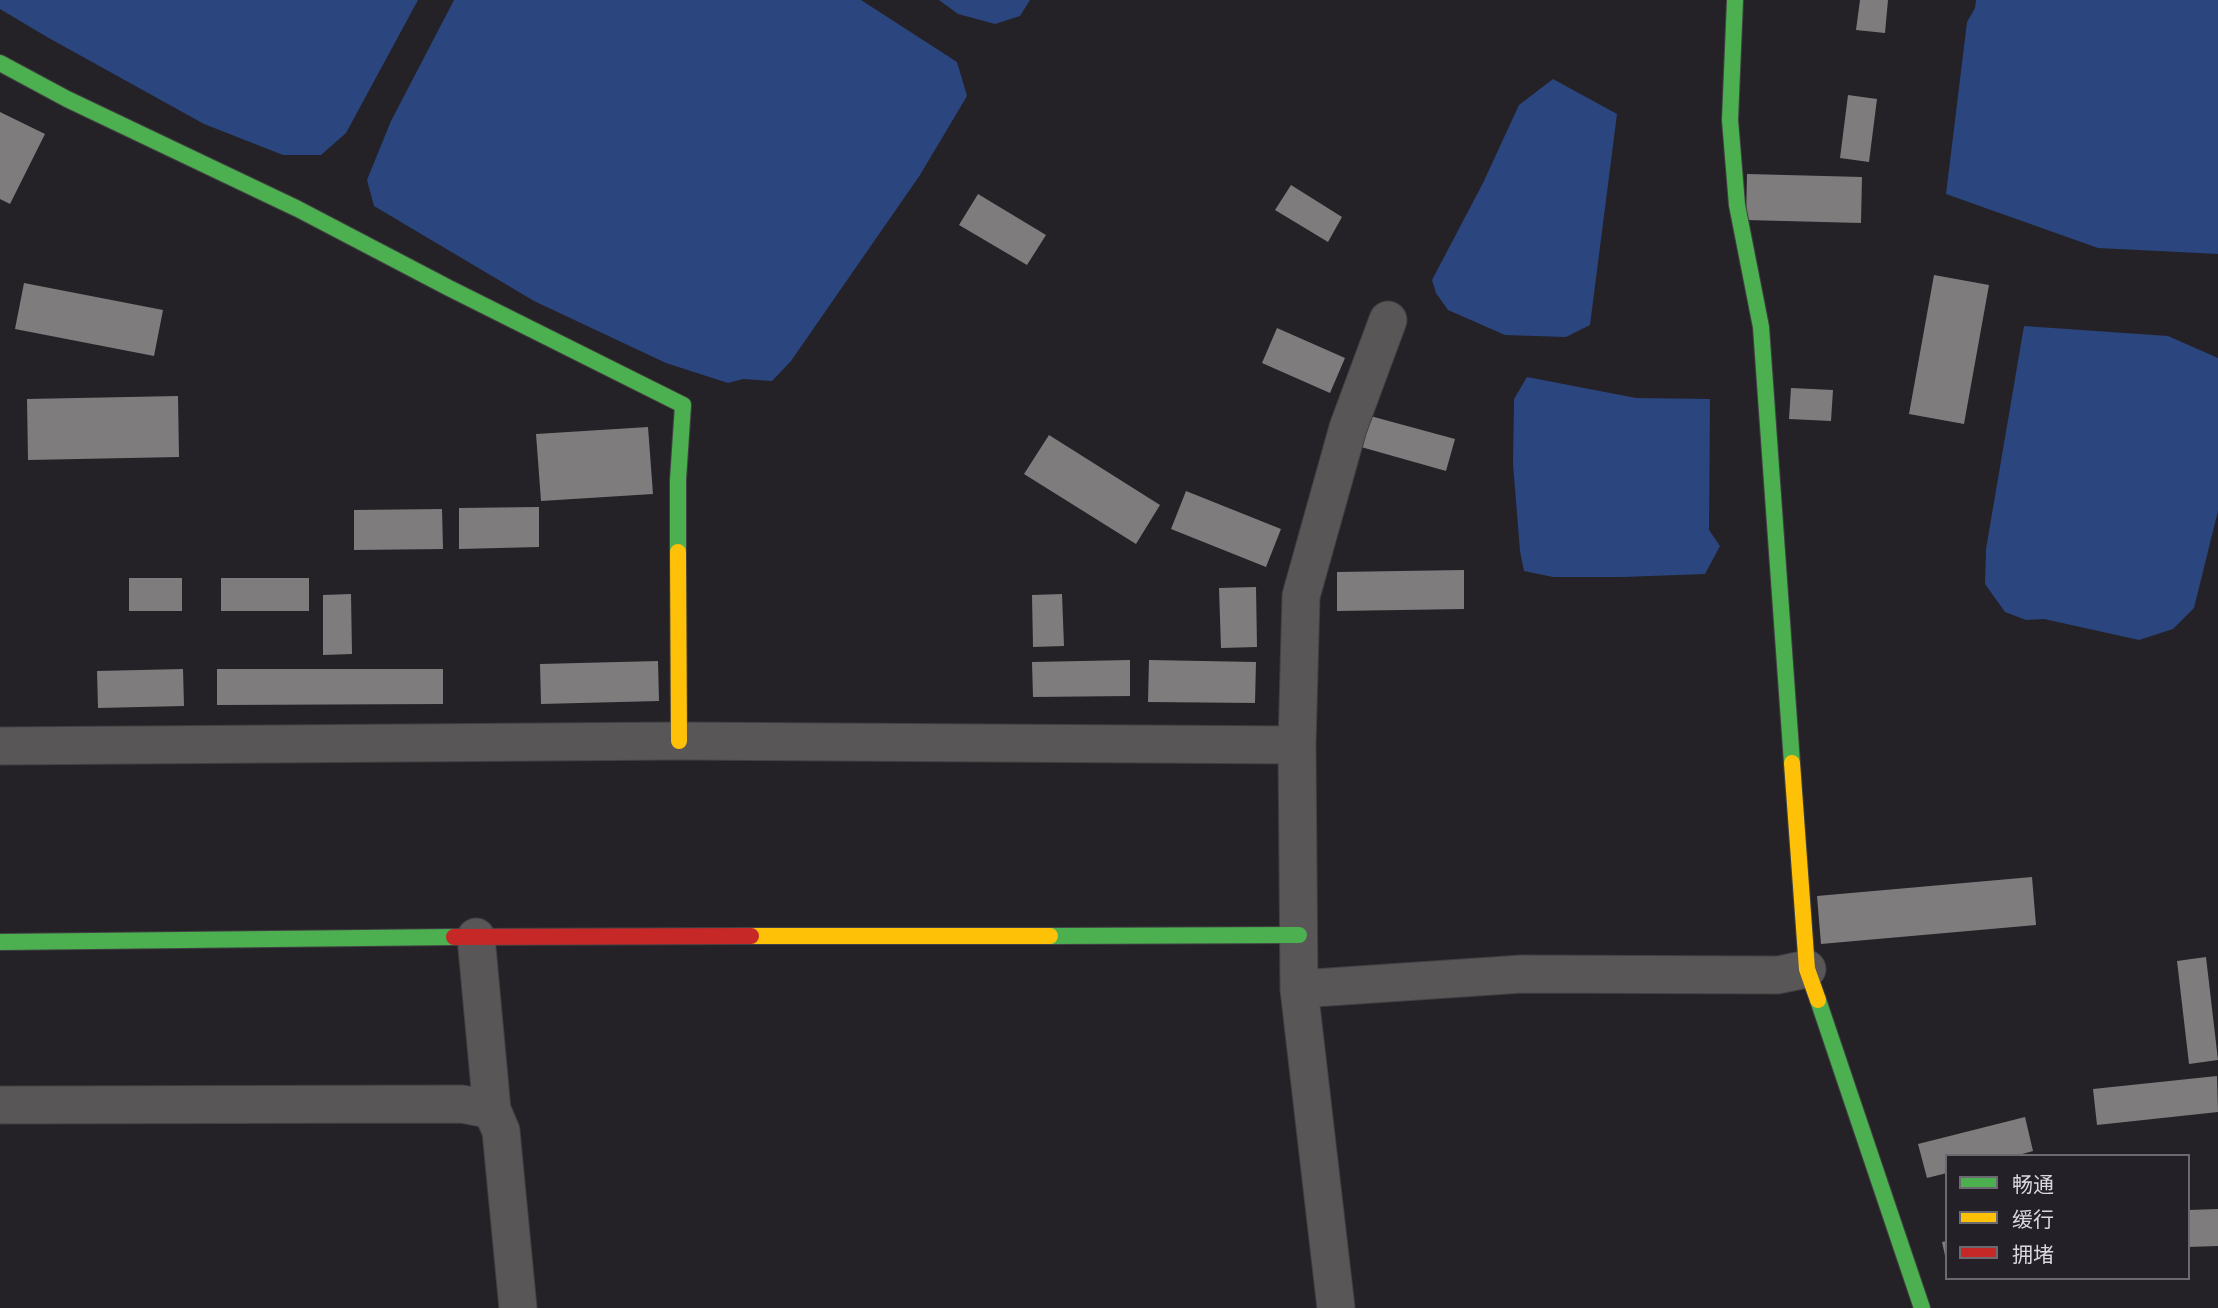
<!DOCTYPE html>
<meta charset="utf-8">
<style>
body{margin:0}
#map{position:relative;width:2218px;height:1308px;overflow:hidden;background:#242226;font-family:Quicksand,"Noto Sans SC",sans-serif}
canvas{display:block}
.legend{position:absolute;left:1945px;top:1154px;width:245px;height:126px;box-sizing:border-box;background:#232028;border:2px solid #6c6a71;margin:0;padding:9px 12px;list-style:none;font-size:21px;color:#dad8de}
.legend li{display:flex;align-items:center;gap:14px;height:35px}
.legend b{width:35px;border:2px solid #6c6a71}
</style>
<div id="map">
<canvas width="2218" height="1308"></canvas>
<ul class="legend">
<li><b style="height:9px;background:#4caf50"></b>畅通</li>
<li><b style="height:9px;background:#ffc107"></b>缓行</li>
<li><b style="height:9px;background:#c62828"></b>拥堵</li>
</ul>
</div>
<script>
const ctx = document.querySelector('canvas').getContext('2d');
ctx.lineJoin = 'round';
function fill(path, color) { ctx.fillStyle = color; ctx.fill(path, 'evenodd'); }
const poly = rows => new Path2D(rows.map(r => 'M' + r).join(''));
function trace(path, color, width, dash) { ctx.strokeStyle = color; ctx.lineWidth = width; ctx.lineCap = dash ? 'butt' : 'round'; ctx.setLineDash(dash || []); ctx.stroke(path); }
fill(poly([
 [0,0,418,0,346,133,321,155,283,155,204,124,47,37,0,9],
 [454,0,861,0,957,62,967,96,920,175,791,361,772,381,743,379,728,383,666,363,534,301,374,206,367,180,391,121],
 [939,0,1030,0,1020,16,995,24,958,14],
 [1976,0,2218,0,2218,254,2098,248,1946,194,1967,22,1975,8],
 [1553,79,1617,114,1590,325,1566,337,1505,335,1448,310,1436,293,1432,280,1483,183,1519,105],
 [2024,326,2168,336,2218,358,2218,511,2194,608,2173,629,2139,640,2044,619,2026,620,2005,612,1985,584,1986,549],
 [1527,377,1636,398,1710,399,1709,530,1720,546,1705,574,1622,577,1553,577,1524,571,1520,551,1513,464,1514,399]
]), '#2b457f');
fill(poly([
 [1860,0,1888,0,1885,33,1856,30],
 [1848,95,1877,99,1869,162,1840,158],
 [0,112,45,134,10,204,0,199],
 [1747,174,1862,177,1861,223,1746,220],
 [1291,185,1342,217,1328,242,1275,210],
 [978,194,1046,235,1027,265,959,225],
 [1934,275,1989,285,1964,424,1909,414],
 [24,283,163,310,154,356,15,329],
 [1277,328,1345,358,1330,393,1262,363],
 [1791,388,1833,390,1831,421,1789,419],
 [178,396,179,457,28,460,27,399],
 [1363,414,1455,439,1446,471,1354,445],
 [648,427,653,494,541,501,536,434],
 [1049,435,1160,505,1136,544,1024,474],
 [1186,491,1281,529,1266,567,1171,529],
 [539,507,539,547,459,549,459,508],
 [442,509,443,549,354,550,354,510],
 [1464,570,1464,609,1337,611,1337,572],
 [129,578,182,578,182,611,129,611],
 [221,578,309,578,309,611,221,611],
 [1256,587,1257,647,1221,648,1219,588],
 [351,594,352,654,323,655,323,595],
 [1062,594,1064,646,1033,647,1032,595],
 [1130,660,1130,696,1033,697,1032,662],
 [1149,660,1256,662,1255,703,1148,702],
 [658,661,659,701,541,704,540,664],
 [183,669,184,706,98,708,97,671],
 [217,669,443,669,443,704,217,705],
 [2032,877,2036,925,1821,944,1817,896],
 [2206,957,2218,1060,2189,1064,2177,961],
 [2217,1076,2218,1112,2097,1125,2093,1089],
 [2025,1117,2033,1151,2015,1156,1947,1156,1947,1173,1927,1178,1918,1144],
 [2218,1209,2218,1246,2188,1247,2188,1210],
 [1947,1241,1947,1260,1946,1260,1942,1242]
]), '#7f7c7e');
const street = poly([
 [0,746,679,741,1297,745],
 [476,937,492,1110,501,1131,518,1308],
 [1299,989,1522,974,1778,975,1807,969],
 [0,1105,462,1104,492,1110],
 [1336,1308,1299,989,1297,745,1301,596,1348,428,1388,320]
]);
const fast = poly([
 [1735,0,1730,120,1737,205,1761,327,1792,763],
 [0,63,67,99,298,209,449,288,683,405,678,480,678,552],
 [1050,936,1299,935],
 [0,942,454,937],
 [1818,1000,1922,1308]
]);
const slow = poly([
 [678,552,679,741],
 [1792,763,1807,969,1818,1000],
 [751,936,1050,936]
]);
const jam = poly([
 [454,937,751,936]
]);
trace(street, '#414043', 39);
trace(fast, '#414043', 18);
trace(slow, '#414043', 18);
trace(jam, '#414043', 18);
trace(street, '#585656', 37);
trace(fast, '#4caf50', 16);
trace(slow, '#ffc107', 16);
trace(jam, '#c62828', 16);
</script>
